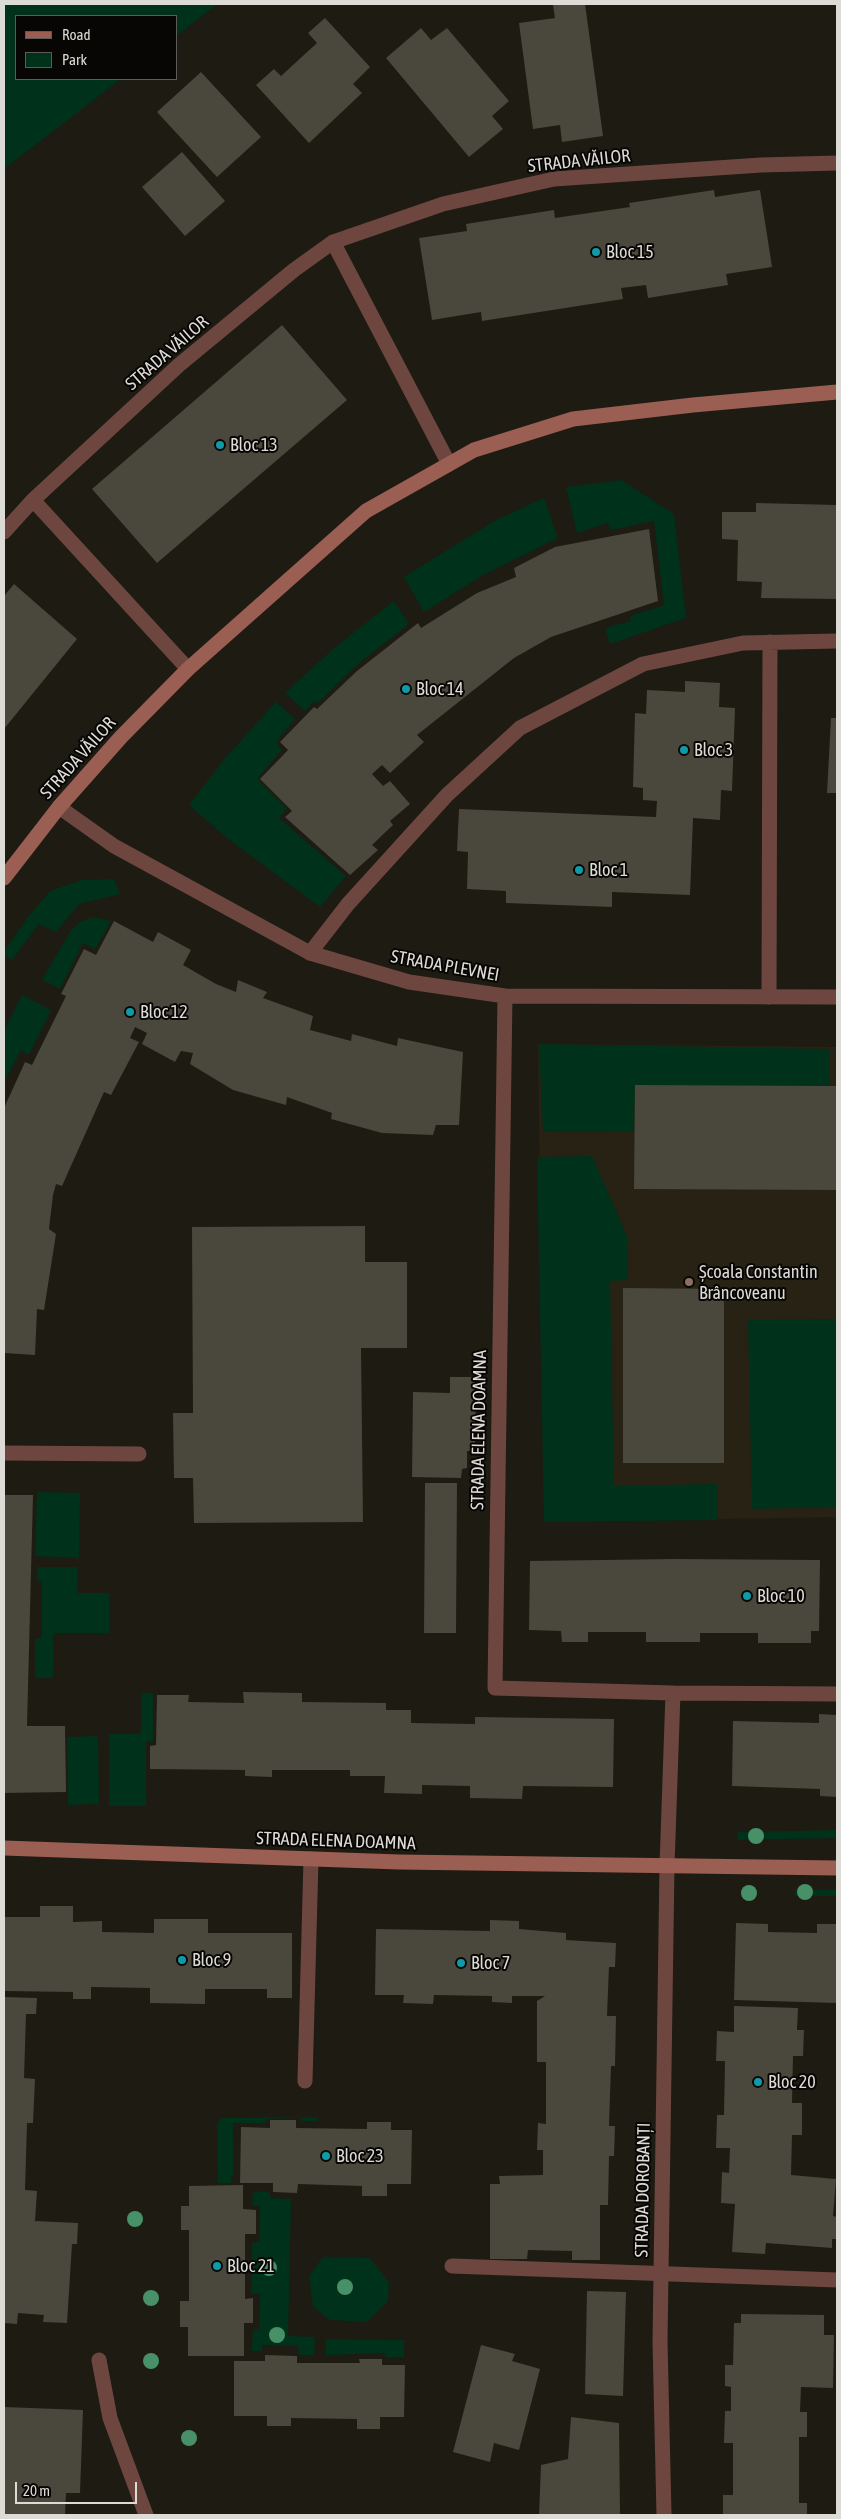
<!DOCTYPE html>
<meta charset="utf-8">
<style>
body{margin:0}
#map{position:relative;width:841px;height:2519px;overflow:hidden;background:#1e1b12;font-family:"Asap Condensed",sans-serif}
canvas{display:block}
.frame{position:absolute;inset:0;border:5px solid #dddbd5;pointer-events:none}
.legend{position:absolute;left:15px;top:15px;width:162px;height:65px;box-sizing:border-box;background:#070604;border:1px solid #5d5b58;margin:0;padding:6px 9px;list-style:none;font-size:15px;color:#dddbd5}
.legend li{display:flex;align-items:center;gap:10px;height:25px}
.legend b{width:25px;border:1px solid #5d5b58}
.scale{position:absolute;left:15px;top:2482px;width:122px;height:22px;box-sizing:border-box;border:2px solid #dddbd5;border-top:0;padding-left:6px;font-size:15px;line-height:18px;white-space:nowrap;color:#dddbd5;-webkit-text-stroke:4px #070604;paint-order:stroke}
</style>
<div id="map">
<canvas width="841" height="2519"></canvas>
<div class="frame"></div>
<ul class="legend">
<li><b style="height:6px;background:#9b5e53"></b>Road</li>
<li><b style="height:14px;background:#00311b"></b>Park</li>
</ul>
<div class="scale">20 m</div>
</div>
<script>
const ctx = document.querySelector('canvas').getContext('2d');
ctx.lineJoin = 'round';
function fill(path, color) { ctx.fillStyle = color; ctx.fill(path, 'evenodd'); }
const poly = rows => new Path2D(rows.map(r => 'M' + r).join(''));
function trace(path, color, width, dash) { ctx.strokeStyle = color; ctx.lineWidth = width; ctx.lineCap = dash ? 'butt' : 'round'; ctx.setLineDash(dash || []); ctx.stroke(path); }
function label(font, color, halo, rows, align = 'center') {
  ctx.font = font + ' "Asap Condensed",sans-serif'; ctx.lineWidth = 4; ctx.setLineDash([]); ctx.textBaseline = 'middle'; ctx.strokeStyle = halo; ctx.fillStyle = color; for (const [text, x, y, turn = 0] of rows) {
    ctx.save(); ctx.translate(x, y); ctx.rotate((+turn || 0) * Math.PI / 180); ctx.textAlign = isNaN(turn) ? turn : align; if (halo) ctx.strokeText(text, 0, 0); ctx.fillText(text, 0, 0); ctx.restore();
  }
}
fill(poly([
 [538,1044,837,1047,837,1517,544,1522]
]), '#272213');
fill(poly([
 [4,4,218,4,176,36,176,16,16,16,16,79,121,79,4,169],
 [621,480,674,514,686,618,610,644,605,628,631,621,630,616,664,605,654,521,611,530,607,523,577,533,566,487],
 [544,498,558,538,483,575,424,612,404,577,496,520],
 [394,601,409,624,359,663,318,703,314,701,305,711,285,693,334,648],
 [276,702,295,719,276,742,282,750,257,779,287,809,279,818,346,876,320,907,228,839,189,805,226,757],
 [114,879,120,894,79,904,56,932,39,924,12,960,4,955,4,951,28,917,50,891,82,880],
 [93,917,111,921,95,949,83,943,60,989,42,980,71,930,80,922],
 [22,995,51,1010,29,1055,21,1050,7,1077,4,1076,4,1031],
 [539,1044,829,1049,829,1086,635,1085,634,1131,543,1132],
 [592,1156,627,1236,628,1280,610,1281,614,1486,717,1484,718,1520,544,1522,537,1157],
 [837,1319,837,1507,752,1509,748,1320],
 [37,1492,80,1493,79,1558,35,1556],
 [37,1567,77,1567,77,1593,109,1593,109,1633,53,1633,53,1678,35,1678,35,1639,42,1638,42,1581,37,1581],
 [141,1693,153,1693,153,1741,146,1741,146,1806,109,1806,109,1734,141,1734],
 [98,1736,99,1804,68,1805,67,1737],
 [837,1830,837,1838,738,1840,738,1832],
 [837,1889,837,1896,795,1896,795,1890],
 [317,2117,317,2121,301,2121,301,2118,266,2119,265,2123,233,2123,234,2176,231,2176,231,2183,218,2183,217,2123,222,2118],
 [253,2191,270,2192,270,2198,291,2199,288,2336,315,2337,314,2355,299,2355,298,2346,262,2345,262,2351,252,2351,253,2329,259,2329,260,2294,251,2293,252,2243,259,2242,260,2206,252,2205],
 [323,2257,370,2258,389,2283,388,2301,367,2322,330,2320,313,2307,309,2276],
 [326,2339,404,2340,404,2357,386,2357,385,2353,326,2355]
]), '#00311b');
fill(poly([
 [564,4,585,4,603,136,562,142,560,125,533,129,519,23,555,18,553,5],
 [325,18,370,67,353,84,362,93,309,143,256,85,274,69,281,76,317,43,308,33],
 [421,28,431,40,447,28,509,101,492,116,503,129,469,157,386,58],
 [201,72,261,137,217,177,157,112],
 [182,152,225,201,185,236,142,187],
 [714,190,715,197,760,190,772,267,726,274,728,285,648,298,646,285,621,288,623,299,482,321,481,312,432,320,419,238,467,231,466,224,554,210,555,218,630,207,629,203],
 [282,325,347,400,157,563,92,489],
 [756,503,837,505,837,599,761,598,762,582,737,581,738,540,722,539,722,512,756,512],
 [649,529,658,601,551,637,514,658,417,735,424,742,390,773,382,765,372,774,383,786,390,781,410,804,390,821,393,825,372,845,378,850,350,875,285,817,292,811,260,779,288,750,280,742,314,707,317,709,357,671,418,623,421,628,477,593,516,577,514,568,555,547],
 [14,584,77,639,4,729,4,596],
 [685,681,720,683,719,707,735,708,732,791,721,790,720,820,693,818,690,895,612,892,612,907,506,903,506,891,467,889,468,852,457,851,459,809,656,817,657,801,643,800,643,788,633,787,635,713,646,714,647,690,685,692],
 [831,718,837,718,837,793,827,793],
 [114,921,153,942,158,932,191,950,183,965,216,984,236,992,238,980,267,992,263,998,313,1016,310,1030,351,1041,352,1034,397,1046,398,1038,463,1052,459,1125,436,1125,433,1135,382,1133,331,1119,332,1113,287,1097,286,1105,233,1090,190,1064,193,1053,181,1051,175,1062,142,1044,147,1033,135,1027,130,1038,139,1042,111,1095,104,1092,62,1186,56,1184,53,1195,49,1229,56,1234,44,1310,37,1309,35,1355,4,1353,4,1108,25,1062,32,1065,66,996,61,994,84,949,96,955],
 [635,1085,837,1086,837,1190,634,1189],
 [365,1226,365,1262,407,1262,407,1348,361,1348,363,1522,194,1523,193,1478,174,1478,173,1413,193,1413,192,1227],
 [623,1288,724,1289,724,1463,623,1463],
 [450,1377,476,1377,475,1451,467,1451,467,1468,462,1469,461,1478,412,1477,413,1392,450,1393],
 [425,1483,457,1483,456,1633,424,1633],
 [4,1495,33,1495,27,1726,65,1726,66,1792,4,1793],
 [674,1559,820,1560,819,1631,811,1631,811,1643,758,1643,758,1633,700,1633,700,1642,646,1642,646,1632,588,1632,588,1642,562,1642,561,1631,529,1630,530,1561],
 [243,1692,302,1693,302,1702,386,1703,386,1710,411,1710,411,1723,475,1724,475,1717,614,1719,613,1787,523,1786,522,1799,470,1798,470,1786,422,1785,422,1794,384,1793,385,1776,350,1776,350,1770,272,1770,272,1777,245,1776,245,1770,150,1769,150,1746,156,1745,157,1695,189,1695,188,1702,244,1703],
 [819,1714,837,1715,837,1797,820,1796,820,1789,732,1786,733,1721,819,1723],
 [40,1906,73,1906,73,1922,102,1921,102,1932,154,1933,154,1919,208,1919,208,1933,292,1933,292,1998,267,1998,267,1989,205,1989,205,2004,150,2003,150,1988,91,1987,91,1999,73,1999,73,1992,4,1991,4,1917,40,1917],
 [490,1920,519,1921,519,1929,566,1933,566,1940,616,1943,615,1967,609,1967,607,2016,616,2016,615,2066,611,2066,609,2126,615,2126,614,2156,609,2156,608,2205,600,2205,600,2260,572,2260,572,2251,528,2250,527,2259,490,2259,490,2184,500,2184,499,2176,543,2175,543,2150,537,2150,538,2123,546,2124,546,2062,537,2062,537,2001,545,1996,512,1996,512,2003,492,2002,492,1996,434,1995,433,2004,403,2003,404,1995,375,1995,376,1929,490,1931],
 [736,1923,768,1924,768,1932,817,1933,817,1924,837,1924,837,2003,734,2000],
 [4,1997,37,1998,36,2014,26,2014,24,2078,35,2079,33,2123,27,2123,25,2190,37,2191,35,2221,78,2223,77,2244,72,2244,67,2323,43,2322,44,2315,18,2313,17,2324,4,2323],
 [734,2006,798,2008,797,2030,804,2030,803,2056,793,2056,792,2103,802,2103,802,2135,792,2135,791,2175,836,2179,833,2216,837,2217,837,2239,832,2239,832,2248,766,2243,765,2254,732,2252,735,2204,721,2203,722,2172,729,2173,730,2148,716,2148,717,2115,724,2115,725,2061,716,2061,717,2031,734,2032],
 [270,2120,296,2120,296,2128,367,2129,367,2122,391,2122,391,2130,412,2130,411,2184,387,2184,387,2196,362,2196,362,2186,298,2184,297,2193,273,2192,273,2183,240,2183,241,2127,270,2128],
 [243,2185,243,2209,256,2210,256,2234,245,2234,245,2299,253,2298,253,2323,244,2323,244,2356,188,2356,188,2327,180,2327,180,2301,189,2301,189,2230,181,2230,181,2206,189,2206,189,2186],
 [587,2291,626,2292,623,2396,585,2394],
 [741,2314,824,2315,824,2335,834,2335,833,2388,801,2387,800,2412,807,2412,807,2437,799,2437,799,2503,807,2503,807,2515,723,2515,723,2495,733,2495,733,2443,724,2443,725,2411,731,2411,731,2387,725,2386,725,2365,733,2365,734,2323,741,2323],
 [481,2345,515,2354,512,2361,540,2369,519,2450,494,2443,490,2462,453,2452],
 [265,2355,297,2356,297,2363,360,2363,359,2359,382,2359,382,2365,405,2365,404,2417,380,2417,380,2429,357,2429,357,2419,291,2418,291,2426,267,2426,267,2416,234,2416,234,2361,265,2361],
 [4,2407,83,2410,80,2493,66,2493,65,2515,4,2515],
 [571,2417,619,2423,620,2515,539,2515,541,2465,568,2459]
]), '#4a473d');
trace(poly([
 [310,953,348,904,447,795,520,728,643,664,743,643,837,641],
 [769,997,770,642],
 [4,1453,139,1454],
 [305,2081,311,1859],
 [452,2266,837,2280],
 [99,2360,110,2418,146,2515]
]), '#6d473f', 15);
trace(poly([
 [333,242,449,464],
 [33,500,188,669],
 [4,532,33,500,179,365,294,270,333,242,443,204,554,179,761,165,837,163],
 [59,807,114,846,310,953,409,982,505,996,837,997],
 [505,996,495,1688,673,1693,837,1694],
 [664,2515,660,2341,667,1866,673,1693]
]), '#6d473f', 15);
trace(poly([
 [4,878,59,807,121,737,188,669,366,511,474,450,573,419,693,405,837,392],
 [4,1848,399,1862,837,1868]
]), '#9b5e53', 15);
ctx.fillStyle = '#489067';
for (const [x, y] of [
 [756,1836],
 [805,1892],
 [749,1893],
 [135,2219],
 [269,2268],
 [345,2287],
 [151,2298],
 [277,2335],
 [151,2361],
 [189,2438]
]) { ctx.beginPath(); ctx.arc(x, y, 8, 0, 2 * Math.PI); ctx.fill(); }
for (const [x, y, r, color] of [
 [596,252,5,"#0f9aa8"],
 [220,445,5,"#0f9aa8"],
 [406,689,5,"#0f9aa8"],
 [684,750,5,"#0f9aa8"],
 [579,870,5,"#0f9aa8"],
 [130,1012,5,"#0f9aa8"],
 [689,1282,5,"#8d6e63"],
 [747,1596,5,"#0f9aa8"],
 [182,1960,5,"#0f9aa8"],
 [461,1963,5,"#0f9aa8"],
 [758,2082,5,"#0f9aa8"],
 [326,2156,5,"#0f9aa8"],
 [217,2266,5,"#0f9aa8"]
]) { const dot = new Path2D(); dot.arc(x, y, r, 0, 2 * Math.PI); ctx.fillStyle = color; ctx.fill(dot); trace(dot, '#070604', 2); }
label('18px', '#dddbd5', '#070604', [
 ["STRADA VĂILOR",579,161,-6],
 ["STRADA VĂILOR",167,353,-41],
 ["STRADA VĂILOR",78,758,-48],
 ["STRADA PLEVNEI",445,966,10],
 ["STRADA ELENA DOAMNA",479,1430,-89],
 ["STRADA ELENA DOAMNA",336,1841,2],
 ["STRADA DOROBANȚI",643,2190,-89]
]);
label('18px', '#dddbd5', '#070604', [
 ["Bloc 15",606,252],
 ["Bloc 13",230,445],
 ["Bloc 14",416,689],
 ["Bloc 3",694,750],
 ["Bloc 1",589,870],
 ["Bloc 12",140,1012],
 ["Școala Constantin",699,1272],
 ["Brâncoveanu",699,1293],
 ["Bloc 10",757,1596],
 ["Bloc 9",192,1960],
 ["Bloc 7",471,1963],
 ["Bloc 20",768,2082],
 ["Bloc 23",336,2156],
 ["Bloc 21",227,2266]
], 'left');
</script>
